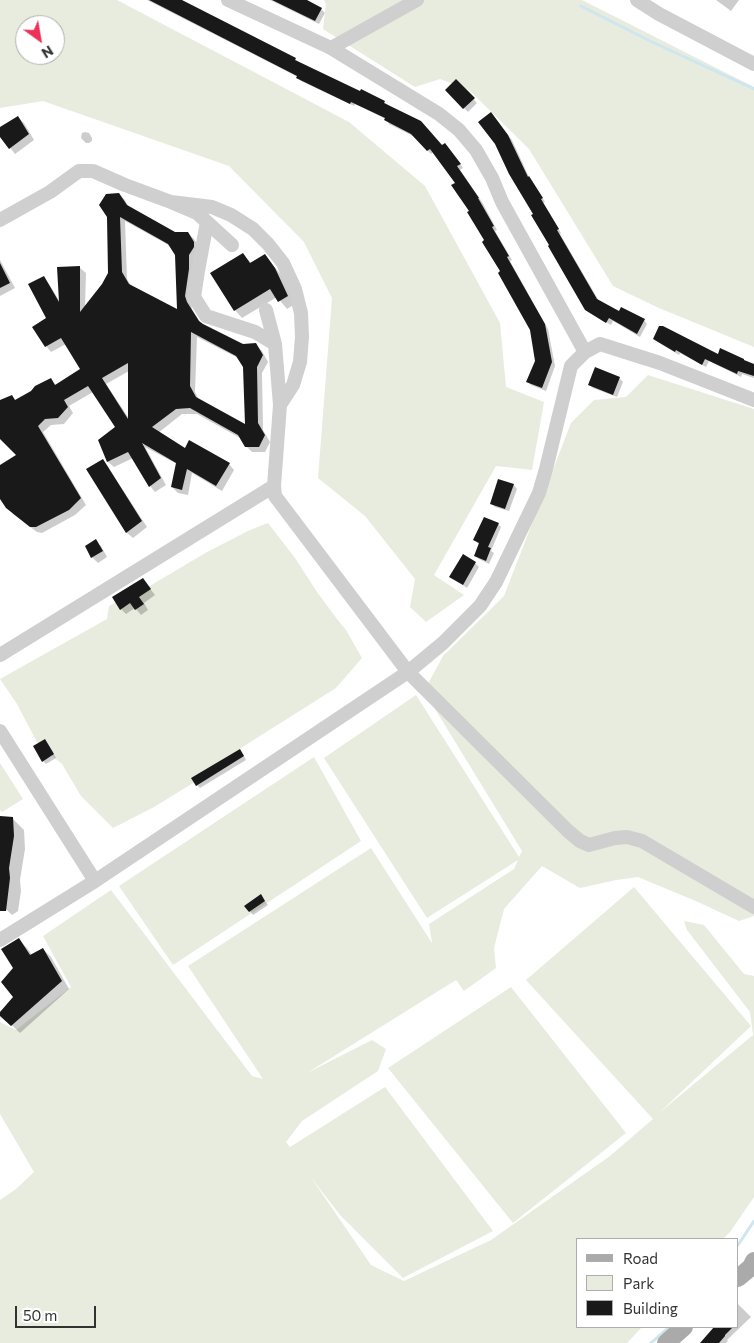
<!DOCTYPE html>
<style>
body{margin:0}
#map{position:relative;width:754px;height:1343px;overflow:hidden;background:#fff;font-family:Commissioner,sans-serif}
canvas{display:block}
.legend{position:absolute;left:576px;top:1238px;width:162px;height:90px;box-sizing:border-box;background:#fff;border:1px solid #adadad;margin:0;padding:6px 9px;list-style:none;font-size:15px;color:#323232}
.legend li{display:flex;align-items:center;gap:10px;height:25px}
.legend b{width:25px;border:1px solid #adadad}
.north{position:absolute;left:15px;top:15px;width:50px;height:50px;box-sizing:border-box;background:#fff;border:1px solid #adadad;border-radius:50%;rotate:148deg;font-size:14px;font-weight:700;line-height:20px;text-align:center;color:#323232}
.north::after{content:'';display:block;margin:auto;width:18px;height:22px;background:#ec3258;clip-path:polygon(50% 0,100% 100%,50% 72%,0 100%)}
.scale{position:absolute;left:15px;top:1306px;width:81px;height:22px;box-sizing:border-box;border:2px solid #323232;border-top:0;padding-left:6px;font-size:15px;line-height:18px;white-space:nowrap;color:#323232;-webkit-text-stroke:4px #fff;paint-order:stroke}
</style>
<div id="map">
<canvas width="754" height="1343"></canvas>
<ul class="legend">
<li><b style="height:6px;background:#aaa"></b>Road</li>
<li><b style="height:14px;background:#e7ecde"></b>Park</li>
<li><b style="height:14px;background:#191919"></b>Building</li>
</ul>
<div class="north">N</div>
<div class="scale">50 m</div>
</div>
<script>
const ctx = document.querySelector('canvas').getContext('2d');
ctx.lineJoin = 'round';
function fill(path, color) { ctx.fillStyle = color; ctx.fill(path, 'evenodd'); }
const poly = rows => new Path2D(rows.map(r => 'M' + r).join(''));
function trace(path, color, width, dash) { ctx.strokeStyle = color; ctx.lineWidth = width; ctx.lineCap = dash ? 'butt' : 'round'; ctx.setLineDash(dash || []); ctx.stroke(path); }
fill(poly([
 [0,0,117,0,349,122,425,186,500,323,506,387,544,402,532,470,496,466,434,575,464,595,426,622,410,607,415,579,365,516,318,478,332,298,304,242,229,166,43,101,0,108],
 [25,25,55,25,55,55,25,55],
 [324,0,582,0,754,87,754,347,659,308,613,286,529,149,469,90,440,79,415,87,323,29,326,4],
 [648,375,754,409,754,916,739,921,698,902,638,877,616,880,580,888,542,866,504,909,494,948,496,968,464,991,456,980,307,1073,372,1040,386,1049,378,1071,302,1121,286,1142,290,1147,385,1087,493,1231,403,1278,340,1215,310,1176,371,1265,404,1281,491,1240,610,1156,653,1119,526,980,634,887,751,1026,659,1113,753,1035,750,1012,687,930,684,921,704,925,744,974,754,976,754,1197,730,1232,723,1239,578,1239,578,1327,642,1327,627,1343,0,1343,0,1200,16,1189,34,1172,0,1114,0,1022,16,1030,71,987,43,936,111,890,252,1076,263,1079,188,966,371,848,432,943,429,924,514,869,518,860,427,918,324,758,416,695,519,857,522,851,435,709,429,682,443,656,504,596,571,423,594,400,626,397],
 [268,523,295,558,317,592,337,619,346,630,362,658,336,688,244,746,198,780,154,807,113,828,81,796,62,764,38,744,17,704,0,679,107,619,109,606,148,587,207,552,250,530],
 [314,757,361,841,173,965,119,886],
 [0,763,23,799,2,812,0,810],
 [511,987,626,1133,513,1223,388,1068]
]), '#e7ecde');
fill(poly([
 [147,0,181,0,295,59,299,62,361,93,384,102,442,146,448,148,463,168,460,170,482,202,497,230,495,231,512,260,510,261,548,329,555,366,546,391,531,385,528,382,536,361,531,329,457,183,433,152,431,154,415,137,389,124,386,119,355,104,354,106,301,81,298,77],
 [270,0,305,0,321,9,325,13,319,24],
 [716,0,739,0,731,11],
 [456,81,477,103,468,112,446,90],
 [18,117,24,123,34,140,15,154,0,135,0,128],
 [494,117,512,140,529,177,532,181,545,202,543,203,561,233,560,234,599,301,619,313,644,320,647,324,640,337,613,321,611,325,586,310,535,215],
 [85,132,89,133,92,138,92,141,89,143,86,143,81,138,82,133],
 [119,194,125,200,129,208,175,233,188,233,194,239,200,248,191,302,192,309,202,325,242,345,256,345,262,351,268,362,262,373,263,430,270,442,265,452,252,452,246,446,242,439,197,414,182,414,158,433,185,450,229,464,234,470,222,491,192,473,188,495,178,493,172,487,177,464,145,447,166,485,155,492,150,486,133,458,114,467,108,462,100,440,117,428,93,392,69,406,73,413,64,424,51,425,43,432,86,505,75,515,42,533,37,532,13,514,0,497,0,467,18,455,0,438,0,401,12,397,16,401,51,380,57,386,82,369,66,344,51,352,46,346,48,318,44,278,49,284,60,302,80,268,86,273,85,307,103,285,109,273],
 [125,221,172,247,177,255,178,311,132,287,127,279],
 [197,337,240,359,245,367,246,426,199,400,195,392],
 [129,371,130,420,106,384],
 [243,254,252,264,265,256,283,277,295,304,287,309,277,297,242,318,235,310],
 [0,260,15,288,0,296],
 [654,339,754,365,754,378,742,374,741,377,709,361,706,367,680,353,679,355,658,342],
 [619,378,623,382,617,397,593,388,589,385],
 [102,461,108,467,147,527,133,538,127,533,88,470],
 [499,480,514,485,517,489,509,511,495,507,492,504],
 [498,524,501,527,491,551,494,553,489,564,479,559,475,556,480,545,474,540],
 [95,541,101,546,107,557,98,563,92,557],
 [463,556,475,563,479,567,467,588,450,576],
 [148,586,155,595,144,603,148,610,141,615,135,608,126,614,121,609],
 [45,741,48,744,56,758,46,764,43,761],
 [243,754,246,760,200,788,197,785],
 [0,817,13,819,24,830,25,849,20,880,21,891,18,911,12,915,7,910,0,909],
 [260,895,268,905,253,915,250,911],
 [19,940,27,948,32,955,43,949,51,957,69,989,20,1033,0,1014,14,997],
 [738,1304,751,1317,727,1340,728,1341,726,1343,701,1343,716,1327,738,1327]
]), '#0003');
trace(poly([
 [581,6,650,41,754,89],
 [738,1245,754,1221],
 [651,1343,669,1327]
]), '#cde6ef', 3);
fill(poly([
 [149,0,182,0,296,58,295,60,360,91,361,89,385,101,384,103,421,121,442,145,445,143,461,164,457,166,479,198,478,198,494,226,492,227,509,256,507,257,545,324,552,362,542,388,526,382,535,361,530,330,498,273,500,271,482,242,484,240,467,212,469,211,451,185,455,183,430,149,427,151,411,134,384,120,385,118,351,102,350,104,296,78,297,76],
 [272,0,307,0,322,8,315,21],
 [456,79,475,98,463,109,445,90],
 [491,112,508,135,528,177,529,176,543,198,541,199,559,229,557,230,597,299,619,311,621,307,645,319,637,334,609,318,606,323,585,310,548,246,549,245,531,215,533,214,509,174,495,144,478,122],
 [18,116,29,134,9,149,0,137,0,127],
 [119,193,127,205,175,232,188,232,194,242,194,247,189,255,189,269,185,296,187,302,199,321,203,324,243,344,256,343,263,355,257,367,258,423,265,435,259,447,245,447,238,435,190,408,176,409,152,427,185,448,189,440,230,463,216,486,187,469,182,490,171,487,176,463,142,443,161,478,149,487,128,452,107,462,98,440,115,427,88,386,64,400,68,407,58,418,45,419,38,426,81,498,69,510,36,527,30,527,6,508,0,499,0,465,16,455,0,439,0,400,12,395,15,400,31,391,35,386,51,378,55,385,80,369,61,338,45,347,32,327,46,318,28,284,44,276,59,302,57,267,80,266,80,312,102,284,108,273,107,217,99,205,106,194],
 [120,217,168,244,175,255,177,309,129,284,122,272],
 [191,332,236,356,243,367,245,424,196,397,190,386],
 [128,363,128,419,102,378],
 [243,253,250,263,265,254,275,268,288,296,278,302,270,289,234,311,210,273],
 [0,263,10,283,0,288],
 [659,326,663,326,718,354,720,348,744,359,744,360,754,364,754,376,738,371,737,374,705,359,702,365,676,350,675,352,653,339],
 [595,367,620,377,613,395,588,385],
 [103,459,142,521,126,533,86,469],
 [498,479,514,484,505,509,490,504],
 [484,517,499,523,488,547,491,548,486,561,474,556,479,543,473,540],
 [96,539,103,551,91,558,85,546],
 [463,554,476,562,463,585,449,577],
 [143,578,151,589,139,597,144,604,135,610,130,603,120,610,112,597],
 [45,739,54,754,42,762,33,746],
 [240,749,244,756,196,786,191,778],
 [0,816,13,817,14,836,9,868,10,878,6,911,0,911],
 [261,894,265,901,249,912,244,906],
 [19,938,30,955,43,948,62,981,11,1026,0,1016,0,1012,13,997,1,982,13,968,1,949],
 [714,1327,733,1327,725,1335,725,1336,719,1343,700,1343]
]), '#191919');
trace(poly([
 [228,0,331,48,439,114,459,130,476,150,492,178,502,202,585,352],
 [637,0,659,14,754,64],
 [331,48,417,0],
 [0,220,50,192,79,171,93,171,125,185,171,202],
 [207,222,198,271,194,297,206,316,255,332,275,344],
 [232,245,197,213,171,202,212,207,231,215,253,229,268,244,283,263,295,289,301,313,302,337,300,362,293,385,280,405],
 [266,310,275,344,280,405,274,486,275,496,408,672,568,831,580,841,589,845,615,838,627,837,642,841,754,907],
 [0,655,274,486],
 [0,731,95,881,0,940],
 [95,881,408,672,443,643,480,606,496,582,539,493,546,469,571,366,585,352,600,344,660,363,754,400]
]), '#cfcfcf', 14);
trace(poly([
 [738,1278,751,1267,754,1261],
 [666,1343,684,1327]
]), '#aaa', 18);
</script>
